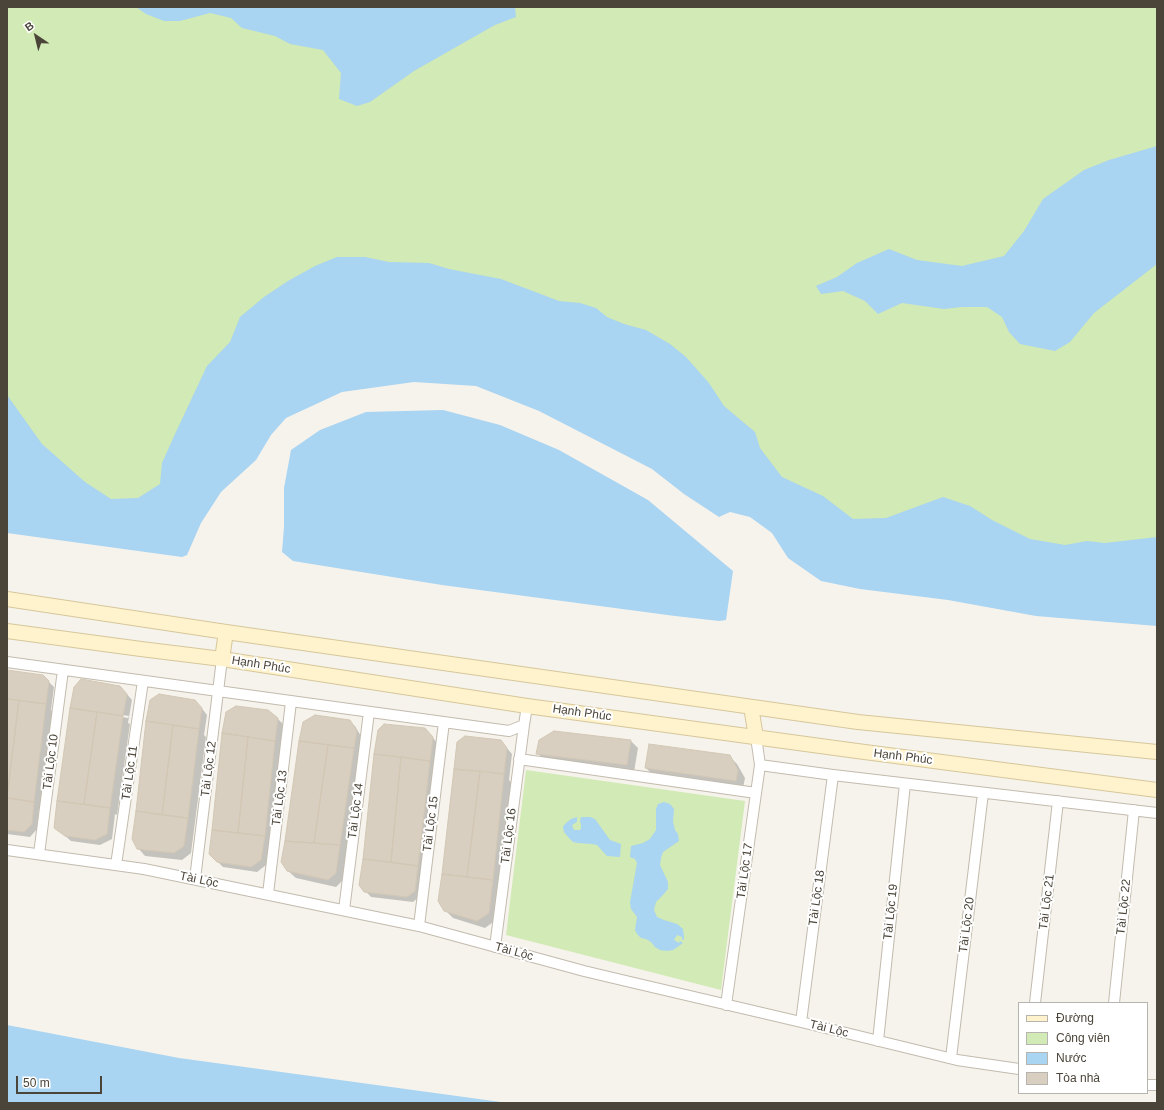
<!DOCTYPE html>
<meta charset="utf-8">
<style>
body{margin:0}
#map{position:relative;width:1164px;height:1110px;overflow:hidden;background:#f6f3ec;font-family:Helvetica,sans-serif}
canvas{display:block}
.frame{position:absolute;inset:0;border:8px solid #4b4439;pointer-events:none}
.legend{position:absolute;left:1018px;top:1002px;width:130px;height:92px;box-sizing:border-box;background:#fff;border:1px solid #b7b4b0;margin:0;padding:5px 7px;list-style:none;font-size:12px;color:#4b4439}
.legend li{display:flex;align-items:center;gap:8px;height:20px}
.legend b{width:20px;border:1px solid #b7b4b0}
.north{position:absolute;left:16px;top:16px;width:40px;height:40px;-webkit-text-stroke:3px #fff;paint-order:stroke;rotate:325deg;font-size:11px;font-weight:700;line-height:16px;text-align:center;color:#4b4439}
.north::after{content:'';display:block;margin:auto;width:14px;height:18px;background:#4b4439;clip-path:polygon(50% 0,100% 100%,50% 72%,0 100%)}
.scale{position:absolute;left:16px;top:1076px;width:86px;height:18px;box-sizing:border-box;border:2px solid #4b4439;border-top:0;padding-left:5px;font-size:12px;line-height:14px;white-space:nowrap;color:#4b4439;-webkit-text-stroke:3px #fff;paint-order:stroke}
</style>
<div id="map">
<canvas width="1164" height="1110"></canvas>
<div class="frame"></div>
<ul class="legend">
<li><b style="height:5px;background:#fff3cd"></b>Đường</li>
<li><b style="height:11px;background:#d2eab5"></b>Công viên</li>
<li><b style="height:11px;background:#a9d4f2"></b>Nước</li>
<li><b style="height:11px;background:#d8cfc1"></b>Tòa nhà</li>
</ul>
<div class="north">B</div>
<div class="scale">50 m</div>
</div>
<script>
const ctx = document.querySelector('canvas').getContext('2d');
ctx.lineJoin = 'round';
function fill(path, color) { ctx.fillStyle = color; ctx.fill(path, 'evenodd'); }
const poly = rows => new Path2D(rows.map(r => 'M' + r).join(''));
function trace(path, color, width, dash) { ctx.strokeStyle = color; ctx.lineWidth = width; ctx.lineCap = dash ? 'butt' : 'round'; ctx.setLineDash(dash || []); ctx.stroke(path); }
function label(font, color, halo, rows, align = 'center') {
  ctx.font = font + ' Helvetica,sans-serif'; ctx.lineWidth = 4; ctx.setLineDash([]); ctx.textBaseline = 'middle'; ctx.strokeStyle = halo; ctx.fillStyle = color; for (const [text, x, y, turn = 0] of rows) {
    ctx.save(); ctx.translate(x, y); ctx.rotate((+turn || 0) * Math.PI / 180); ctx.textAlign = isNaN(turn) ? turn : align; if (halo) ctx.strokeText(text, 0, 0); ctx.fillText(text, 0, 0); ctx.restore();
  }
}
fill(poly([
 [7,7,1157,7,1157,551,873,542,742,471,362,341,137,520,7,485],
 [526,770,745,801,721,990,506,935]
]), '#d2eab5');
fill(poly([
 [136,7,515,7,516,17,495,25,472,38,414,71,370,102,357,106,339,99,341,73,323,50,290,44,275,36,242,28,231,18,210,13,180,21,164,21,146,14],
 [1157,146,1157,264,1094,313,1070,342,1055,351,1020,344,1009,332,1002,317,987,307,962,307,944,309,902,303,878,314,865,301,843,291,821,294,816,286,837,277,857,263,889,249,917,260,962,266,1004,256,1024,231,1043,199,1084,170,1109,160],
 [337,257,365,257,389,262,429,263,449,269,501,279,559,301,580,303,596,308,607,317,624,324,646,330,670,344,686,357,709,383,724,406,755,432,760,448,782,477,823,496,853,519,886,518,943,497,970,506,992,520,1030,539,1065,545,1087,541,1105,543,1157,537,1157,626,1036,616,948,600,860,589,821,581,788,558,772,533,750,517,730,512,719,517,684,494,652,469,539,411,476,386,414,382,342,392,286,418,271,435,256,460,221,492,201,523,187,555,182,557,7,533,7,395,42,444,85,482,111,499,138,498,160,484,162,463,175,434,207,366,230,342,240,317,264,297,288,281,315,266],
 [443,410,500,425,559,450,648,500,733,571,726,620,719,621,675,616,442,585,293,561,282,552,284,527,284,488,291,450,320,430,366,412],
 [664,802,670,804,674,809,673,822,675,830,678,834,679,841,663,852,661,858,660,865,668,882,668,889,662,896,656,902,654,910,657,917,664,920,677,924,683,929,684,936,684,940,682,939,682,937,677,935,674,940,679,943,680,941,683,943,673,950,667,951,660,950,655,947,651,942,646,939,641,938,637,934,635,930,637,917,631,909,630,902,637,863,635,859,630,857,631,846,643,843,650,839,656,830,656,809,658,804],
 [577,817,577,822,572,825,574,830,580,830,581,828,581,824,580,822,581,817,590,817,595,819,610,840,621,844,620,857,607,856,597,845,592,844,578,843,573,842,569,838,564,832,563,827,565,824,571,819],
 [7,1025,179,1058,508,1103,7,1103]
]), '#a9d4f2');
fill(poly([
 [7,671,43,676,54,687,51,710,53,712,41,808,39,808,37,829,30,837,7,834],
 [125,692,132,700,128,723,130,724,117,815,115,814,112,839,100,845,71,841,55,827,71,708],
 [76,708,129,716,128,718,76,710],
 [200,706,207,715,204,735,206,737,191,853,182,860,145,856,138,848],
 [277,718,283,724,280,747,281,749,266,865,257,872,223,867,210,854,225,734,223,733],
 [349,721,355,726,362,738,343,880,336,887,296,878,288,871,282,862,300,742,304,723],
 [554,732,631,741,638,748,634,772,545,760,537,753],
 [430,734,437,743,420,896,413,902,371,897,360,885,364,859],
 [506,747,512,754,509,780,511,782,496,920,485,928,453,918,445,910],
 [729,756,737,764,745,778,743,788,653,775,646,768]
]), '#0003');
const building = poly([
 [7,670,43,675,49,681,46,704,7,699,7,670],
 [81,679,120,686,127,694,123,716,70,708,74,687,81,679],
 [159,694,195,700,202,708,199,729,146,721,150,700,159,694],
 [7,699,19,700,7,797,7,699],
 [19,700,46,704,34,802,7,798,19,700],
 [236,706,268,710,278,718,275,741,222,733,226,712,236,706],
 [70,708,97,712,84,804,57,801,70,708],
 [97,712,123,716,110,808,84,804,97,712],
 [315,715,350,720,357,731,354,748,299,741,303,722,315,715],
 [146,721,173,725,162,815,136,811,146,721],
 [384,724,425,728,433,737,430,761,374,754,378,730,384,724],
 [173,725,199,729,188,818,162,815,173,725],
 [554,731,631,740,627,765,536,754,539,740,554,731],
 [222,733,248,737,238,833,212,830,222,733],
 [465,736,501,740,507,748,504,774,454,769,457,742,465,736],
 [248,737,275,741,265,836,238,833,248,737],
 [299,741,328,745,314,843,285,841,299,741],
 [649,744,730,755,738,770,736,781,645,768,649,744],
 [328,745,354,748,340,845,314,843,328,745],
 [374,754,401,757,391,862,363,859,374,754],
 [401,757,430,761,418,866,391,862,401,757],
 [454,769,480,771,467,877,442,874,454,769],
 [480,771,504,774,493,880,467,877,480,771],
 [7,798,34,802,32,824,24,832,7,830,7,798],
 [57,801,110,808,107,834,95,840,65,836,54,828,57,801],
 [136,811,188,818,184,846,174,853,137,849,132,839,136,811],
 [212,830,265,836,261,860,251,867,217,862,209,854,212,830],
 [285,841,340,845,336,873,328,880,287,871,281,862,285,841],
 [363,859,418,866,415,891,407,897,364,892,359,885,363,859],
 [442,874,493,880,489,913,477,921,444,911,438,901,442,874]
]);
fill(building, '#d8cfc1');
trace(building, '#d3c7b4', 1);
const street = poly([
 [7,662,509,731,524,725,527,706],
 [519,759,756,793],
 [760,765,833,775,1157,813],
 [7,850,144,869,419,926,584,971,626,981,801,1022,957,1060,1019,1069],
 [39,854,63,670],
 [116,865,143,681],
 [195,879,222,659],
 [268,894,291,702],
 [344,910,369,712],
 [419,926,444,722],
 [495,947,524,725],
 [1035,1003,1058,801],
 [1114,1003,1134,810],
 [726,1005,760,765,756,737],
 [801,1022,833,775],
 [878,1041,905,784],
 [951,1058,983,793],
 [1147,1085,1157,1085]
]);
const secondary = poly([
 [7,599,226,632,858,722,1157,752],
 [7,631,141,649,222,659,527,706,857,751,1157,790],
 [222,659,226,632],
 [751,707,756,737]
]);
trace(street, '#c2bbae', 12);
trace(secondary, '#d6c79b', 16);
trace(street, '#fff', 10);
trace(secondary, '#fff3cd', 14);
label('12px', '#4b4439', '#fff', [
 ["Hạnh Phúc",261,665,9],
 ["Hạnh Phúc",582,713,8],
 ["Hạnh Phúc",903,757,7],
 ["Tài Lộc 10",51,762,-83],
 ["Tài Lộc 12",209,769,-83],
 ["Tài Lộc 11",130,773,-82],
 ["Tài Lộc 13",280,798,-83],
 ["Tài Lộc 14",356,811,-83],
 ["Tài Lộc 15",431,824,-83],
 ["Tài Lộc 16",509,836,-83],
 ["Tài Lộc 17",745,871,-82],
 ["Tài Lộc",199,880,12],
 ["Tài Lộc 18",817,898,-82],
 ["Tài Lộc 21",1047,902,-83],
 ["Tài Lộc 22",1124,907,-84],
 ["Tài Lộc 19",891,912,-84],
 ["Tài Lộc 20",967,925,-83],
 ["Tài Lộc",514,952,15],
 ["Tài Lộc",829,1029,14]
]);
</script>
